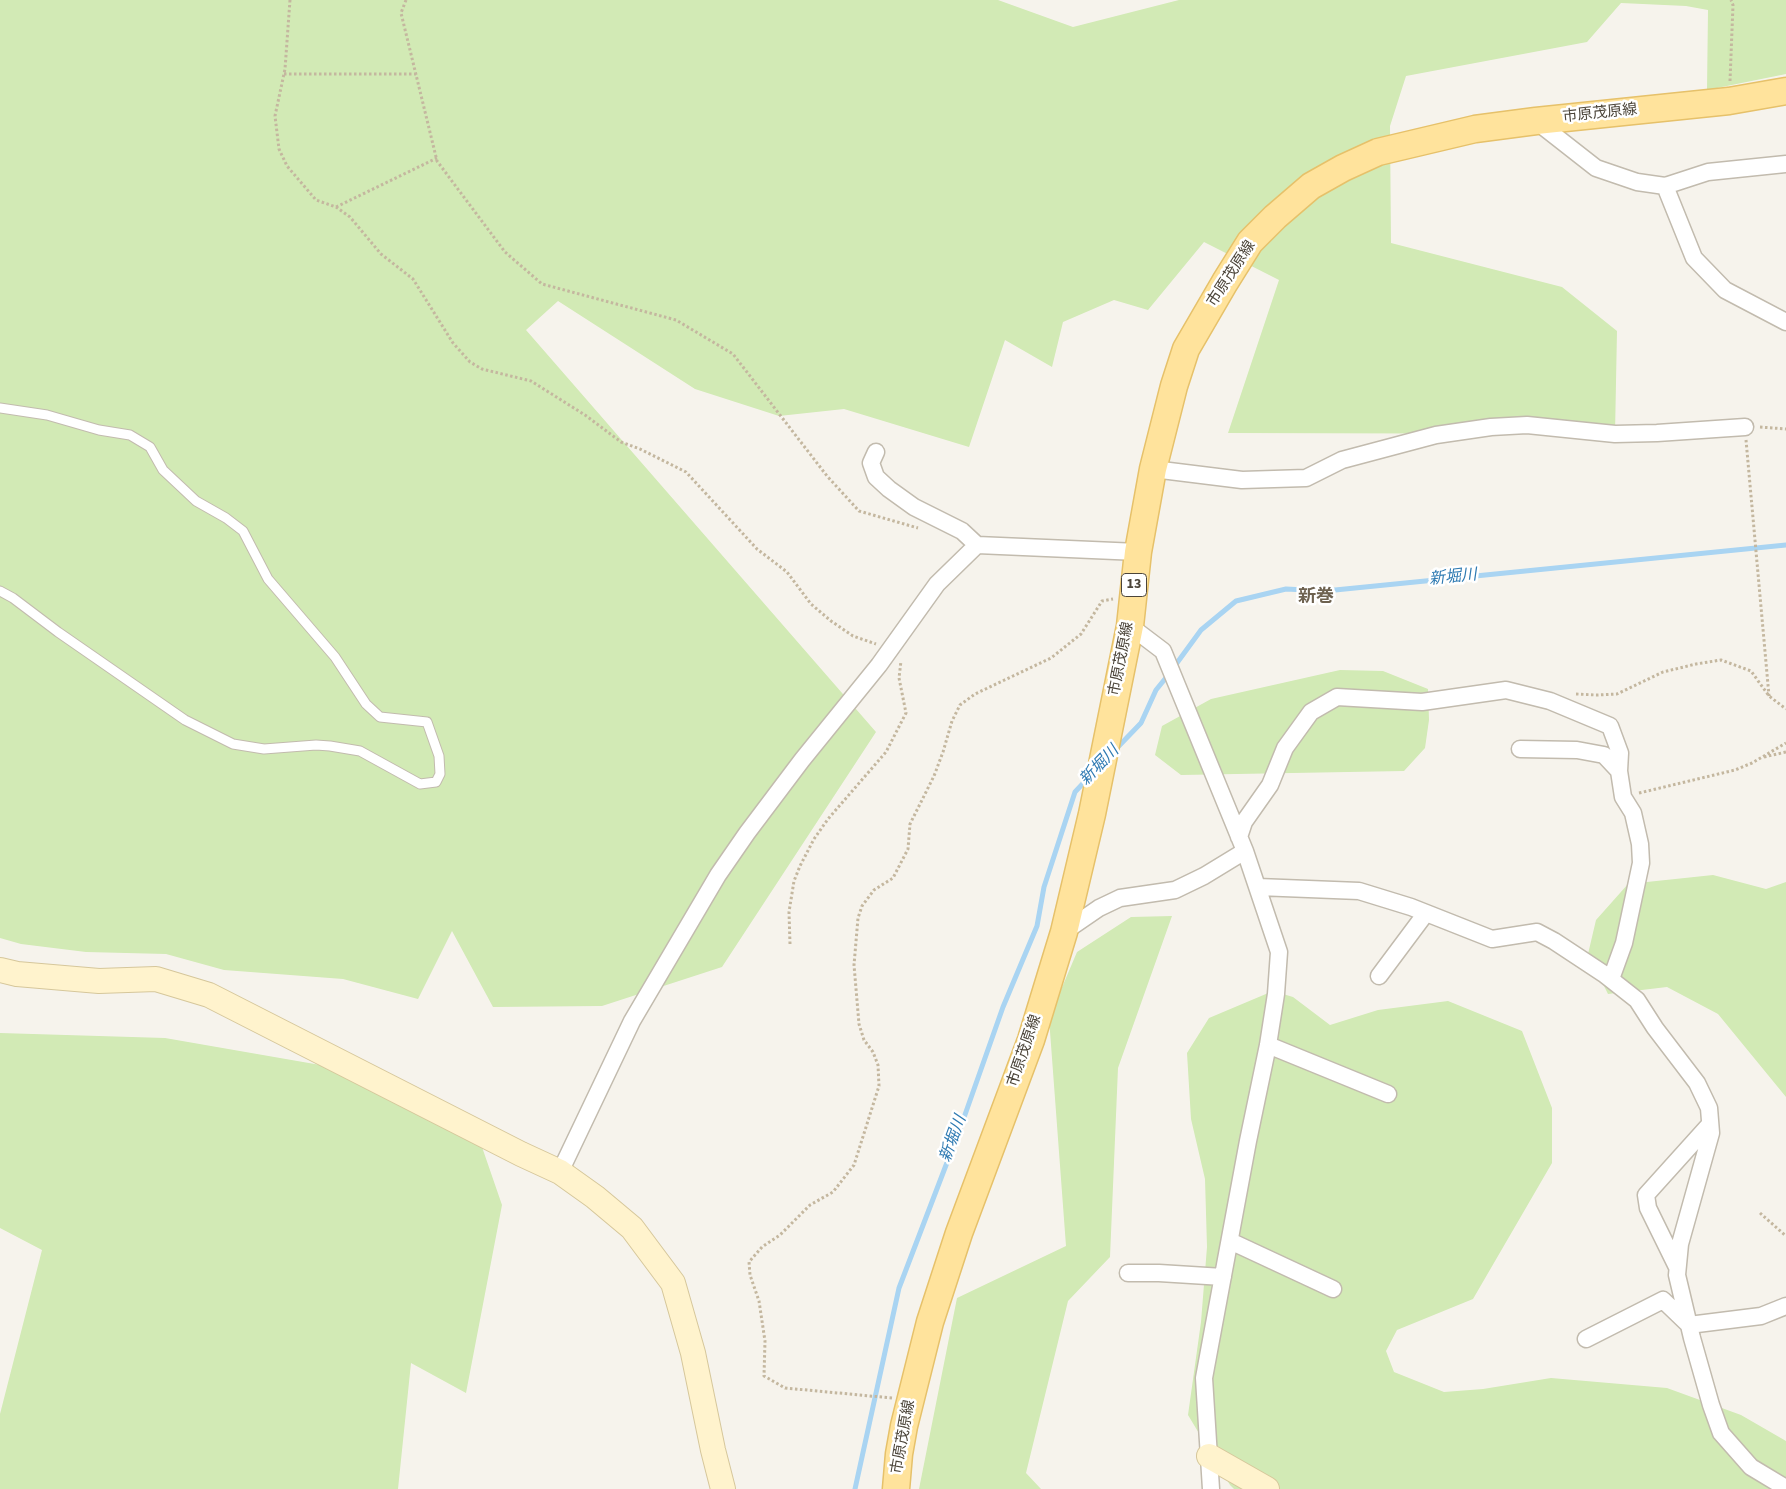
<!DOCTYPE html>
<meta charset="utf-8">
<style>
body{margin:0}
canvas{display:block;background:#f6f3ec}
</style>
<canvas width="1786" height="1489"></canvas>
<script>
const ctx = document.querySelector('canvas').getContext('2d');
ctx.lineJoin = 'round';
function fill(path, color) { ctx.fillStyle = color; ctx.fill(path, 'evenodd'); }
const poly = rows => new Path2D(rows.map(r => 'M' + r).join(''));
function trace(path, color, width, dash) { ctx.strokeStyle = color; ctx.lineWidth = width; ctx.lineCap = dash ? 'butt' : 'round'; ctx.setLineDash(dash || []); ctx.stroke(path); }
function label(font, color, halo, rows, align = 'center') {
  ctx.font = font + ' "Source Sans 3","Noto Sans JP",sans-serif'; ctx.lineWidth = 5; ctx.setLineDash([]); ctx.textBaseline = 'middle'; ctx.strokeStyle = halo; ctx.fillStyle = color; for (const [text, x, y, turn = 0] of rows) {
    ctx.save(); ctx.translate(x, y); ctx.rotate((+turn || 0) * Math.PI / 180); ctx.textAlign = isNaN(turn) ? turn : align; if (halo) ctx.strokeText(text, 0, 0); ctx.fillText(text, 0, 0); ctx.restore();
  }
}
fill(poly([
 [0,0,998,0,1073,27,1179,0,1786,0,1786,74,1707,90,1708,10,1686,6,1621,3,1587,42,1406,76,1390,126,1391,243,1562,287,1617,331,1615,434,1228,433,1279,280,1204,242,1148,310,1114,300,1063,322,1052,367,1005,340,969,447,844,409,779,416,695,389,558,301,526,330,876,732,722,967,602,1006,493,1007,452,931,418,999,343,979,224,970,166,954,86,952,21,944,0,938],
 [1340,670,1383,671,1428,689,1429,720,1425,748,1404,771,1181,775,1155,755,1162,726,1211,699],
 [1713,875,1766,889,1786,882,1786,1097,1718,1014,1667,987,1608,994,1588,954,1596,920,1628,884],
 [1172,916,1118,1068,1110,1257,1068,1301,1026,1473,1041,1489,919,1489,957,1298,1066,1246,1049,1018,1077,952,1131,917],
 [1273,991,1293,997,1330,1025,1378,1010,1448,1001,1522,1031,1552,1108,1552,1163,1473,1299,1397,1330,1386,1351,1394,1372,1444,1392,1483,1389,1551,1378,1667,1388,1741,1415,1786,1441,1786,1489,1234,1489,1230,1485,1188,1415,1201,1322,1207,1247,1205,1179,1191,1119,1187,1053,1209,1018],
 [0,1033,165,1038,349,1070,482,1147,502,1205,466,1393,411,1363,398,1489,0,1489,0,1414,42,1250,0,1228]
]), '#d2eab5');
trace(poly([
 [1174,667,1201,630,1236,601,1286,589,1325,591,1786,545],
 [1115,750,1141,723,1156,690,1169,674],
 [855,1489,899,1288,961,1126,1003,1007,1037,926,1044,887,1075,792,1089,777]
]), '#a9d4f2', 5);
const lane = poly([
 [0,408,47,415,99,430,130,435,150,447,163,470,196,501,226,518,243,531,268,579,335,657,366,704,380,717,427,722,439,756,440,774,436,782,420,784,360,751,330,746,316,745,264,749,233,744,185,720,58,632,13,598,0,591]
]);
const street = poly([
 [1536,121,1596,168,1637,182,1665,186,1694,258,1725,290,1786,322],
 [1665,186,1708,172,1786,164],
 [876,452,871,463,876,477,889,489,914,507,962,531,977,545,1138,552],
 [1153,469,1242,480,1306,478,1342,460,1436,435,1491,427,1527,425,1615,434,1657,433,1745,427],
 [1130,626,1163,651,1245,851,1279,952,1276,994,1268,1045,1248,1141,1204,1378,1211,1489],
 [1520,749,1577,750,1604,755,1619,771],
 [1239,837,1244,822,1270,785,1285,748,1311,712,1337,697,1422,702,1506,690,1550,701,1610,726,1620,753,1619,771,1623,797,1633,813,1640,844,1641,863,1624,943,1611,979],
 [1258,887,1359,891,1411,907,1492,939,1537,932,1554,941,1604,974,1637,1000,1655,1028,1697,1083,1709,1108,1711,1133,1680,1244,1677,1275,1692,1338,1711,1405,1721,1433,1751,1467,1786,1488],
 [1064,932,1099,908,1120,898,1175,890,1204,876,1245,851],
 [1379,976,1426,913],
 [1268,1045,1388,1094],
 [560,1172,632,1021,718,875,747,833,802,760,879,665,937,584,977,545],
 [1230,1241,1333,1289],
 [1677,1267,1648,1208,1646,1195,1710,1124],
 [1128,1273,1159,1273,1223,1277],
 [1586,1339,1663,1300,1689,1325,1761,1316,1786,1306]
]);
const secondary = poly([
 [0,970,17,974,99,981,156,979,209,995,521,1154,560,1172,595,1197,632,1228,673,1283,693,1353,713,1450,723,1489],
 [1209,1456,1267,1489]
]);
const primary = poly([
 [896,1489,899,1454,904,1426,930,1322,959,1233,1031,1040,1064,932,1092,814,1130,626,1138,552,1153,469,1174,386,1186,349,1225,282,1250,242,1275,217,1311,186,1343,168,1378,152,1475,129,1536,121,1729,101,1786,91]
]);
trace(lane, '#c2bbae', 11);
trace(street, '#c2bbae', 19);
trace(secondary, '#d6c79b', 26);
trace(primary, '#e6c16a', 29);
trace(poly([
 [290,0,285,69,275,116,279,149,287,166,316,200,336,207,350,217,381,254,413,279,453,343,470,362,482,369,531,381,585,415,621,442,640,449,686,472,757,549,787,572,811,604,831,621,853,636,876,644],
 [406,0,401,13,437,161,505,252,542,284,676,320,733,354,827,476,859,511,918,528],
 [284,74,416,74],
 [1730,81,1733,5,1731,0],
 [336,207,437,158],
 [1760,427,1786,429],
 [1746,440,1769,696],
 [1576,694,1596,695,1617,694,1663,672,1696,664,1721,660,1751,671,1769,696,1786,709],
 [1764,757,1786,752],
 [1639,793,1735,770,1752,763,1786,743],
 [790,944,789,912,794,881,800,866,814,839,828,819,886,752,906,713,899,678,901,661],
 [1760,1213,1786,1236],
 [892,1398,785,1388,764,1376,765,1341,759,1301,750,1275,749,1262,762,1247,780,1235,810,1205,833,1192,854,1165,879,1086,878,1065,873,1052,864,1040,859,1024,854,965,858,918,862,906,874,890,893,878,908,849,910,824,934,776,943,752,952,721,960,705,975,694,1051,658,1081,634,1102,601,1113,599]
]), '#c4b79f', 3, [2.5, 2.5]);
trace(lane, '#fff', 9);
trace(street, '#fff', 16);
trace(secondary, '#fff3cd', 24);
trace(primary, '#ffe39c', 26);
for (const [x, y, w] of [
 [1134,585,25]
]) { const box = new Path2D(); box.roundRect(x - w / 2, y - 11.5, w, 23, 4); ctx.fillStyle = '#fff'; ctx.fill(box); trace(box, '#4b4439', 1); }
label('bold 14px', '#4b4439', null, [
 ["13",1134,585]
]);
label('15px', '#4b4439', '#fff', [
 ["市原茂原線",1600,114,-6],
 ["市原茂原線",1232,274,-57],
 ["市原茂原線",1122,659,-79],
 ["市原茂原線",1025,1051,-71],
 ["市原茂原線",904,1437,-80]
]);
label('italic 16px', '#2e7ab2', '#fff', [
 ["新堀川",1453,578,-6],
 ["新堀川",1100,766,-46],
 ["新堀川",954,1139,-70]
]);
label('bold 18px', '#6e6250', '#fff', [
 ["新巻",1316,598]
]);
</script>
